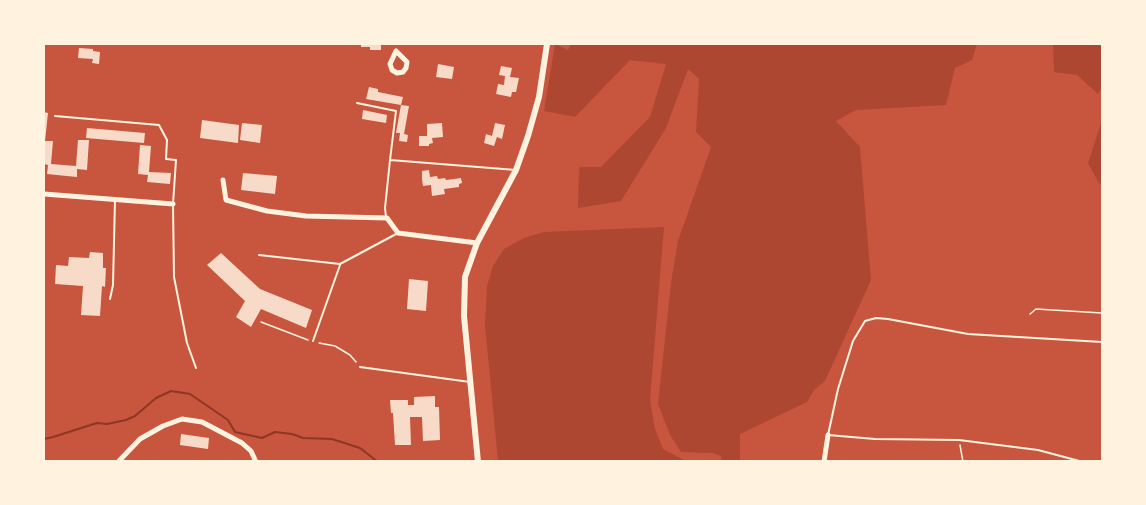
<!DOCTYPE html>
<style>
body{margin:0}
#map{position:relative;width:1146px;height:505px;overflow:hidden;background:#c8553d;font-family:"PT Serif",serif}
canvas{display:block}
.frame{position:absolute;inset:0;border:45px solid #fff3e0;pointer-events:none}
</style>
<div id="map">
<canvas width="1146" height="505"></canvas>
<div class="frame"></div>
</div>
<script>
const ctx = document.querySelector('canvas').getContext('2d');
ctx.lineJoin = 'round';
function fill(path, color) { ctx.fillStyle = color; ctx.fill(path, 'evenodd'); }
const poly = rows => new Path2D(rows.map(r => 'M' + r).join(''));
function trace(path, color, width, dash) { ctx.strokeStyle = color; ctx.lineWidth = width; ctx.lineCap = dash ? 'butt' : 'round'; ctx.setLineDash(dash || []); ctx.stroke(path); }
fill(poly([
 [555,44,568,50,571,44,977,44,972,60,955,68,946,105,856,110,836,121,860,147,871,280,825,381,814,390,807,402,740,434,740,461,722,461,721,456,712,453,681,452,670,435,658,404,671,283,678,241,711,147,696,132,699,79,688,69,666,128,621,201,578,208,579,167,601,167,650,117,666,64,630,60,575,117,544,111],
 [1029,44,1102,44,1102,87,1098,94,1077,75,1054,72,1053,44],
 [1102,120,1102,178,1100,185,1088,163],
 [664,227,650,400,655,429,663,449,686,461,690,461,498,461,485,325,487,286,493,266,504,249,524,238,544,232]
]), '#ae4732');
trace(poly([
 [44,439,53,437,97,423,107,424,126,420,135,416,156,398,171,391,190,394,228,420,235,432,262,438,275,432,292,434,303,438,332,439,360,448,378,462]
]), '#8f3625', 2);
fill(poly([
 [361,44,381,44,381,50,370,50,370,47,361,47],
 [79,48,93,49,93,51,100,52,99,64,92,63,93,59,78,58],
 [438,64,454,67,452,79,436,77],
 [501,66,512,68,510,77,519,78,516,92,512,92,511,97,496,94,498,84,504,85,505,76,499,75],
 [369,87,378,89,378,92,403,97,401,105,409,106,404,134,408,135,407,142,399,141,400,133,396,133,401,105,366,99],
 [363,110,387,115,386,123,362,119],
 [44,112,48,113,45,141,53,141,51,164,76,166,78,140,89,140,87,170,77,169,77,177,47,174,48,165,44,164],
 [202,120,239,125,238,143,200,138],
 [242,123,262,125,260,143,240,140],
 [442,123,443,137,432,138,433,143,429,144,429,146,419,146,419,136,427,136,427,124],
 [495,123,505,125,502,139,497,137,494,146,484,143,486,134,492,136],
 [87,128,145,133,144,143,86,138],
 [140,145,151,146,149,172,171,173,170,184,147,182,148,175,138,174],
 [429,170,430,177,437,176,438,179,445,178,446,180,461,178,462,183,459,184,459,187,444,189,445,194,432,196,431,185,423,186,422,179,422,171],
 [243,173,277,176,275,194,241,190],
 [90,252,103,253,103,268,106,268,105,287,102,286,100,316,81,315,83,286,55,284,56,265,68,266,69,257,89,258],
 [221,253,260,289,312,310,306,328,261,309,251,327,236,317,245,301,207,265],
 [409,279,428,281,426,311,407,309],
 [435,396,435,407,439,407,440,440,423,441,422,417,410,417,411,445,395,445,393,413,391,413,390,400,408,400,408,405,414,405,414,397],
 [181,434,209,438,208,449,180,445]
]), '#f7dbc8');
trace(poly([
 [1030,314,1036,309,1102,313],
 [261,322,308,340],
 [319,343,335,346,350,355,356,362],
 [960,445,963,462]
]), '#fff3e0', 1.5);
trace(poly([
 [357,103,396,111,390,160],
 [55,116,159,125,167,140,166,159,176,160,173,204,174,277,187,343,196,368],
 [386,217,385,208,390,160,516,170],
 [259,255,340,264,398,233],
 [110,299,113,285,115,200],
 [313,341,340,265],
 [360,367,470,382],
 [1083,462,1038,450,959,440,875,439,828,435,838,389,853,341,865,321,876,318,888,319,968,334,1102,342]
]), '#fff3e0', 2);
trace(poly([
 [396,51,407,62,406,68,403,72,397,73,392,70,390,64,396,51],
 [223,180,226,200,267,211,306,216,387,218,398,233,477,243],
 [44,194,173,204],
 [118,462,140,439,163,426,182,419,202,422,242,443,251,451,256,462],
 [824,462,828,435]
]), '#fff3e0', 5);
trace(poly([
 [478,462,464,316,465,277,477,243,516,170,528,136,539,97,547,44]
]), '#fff3e0', 6);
</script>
